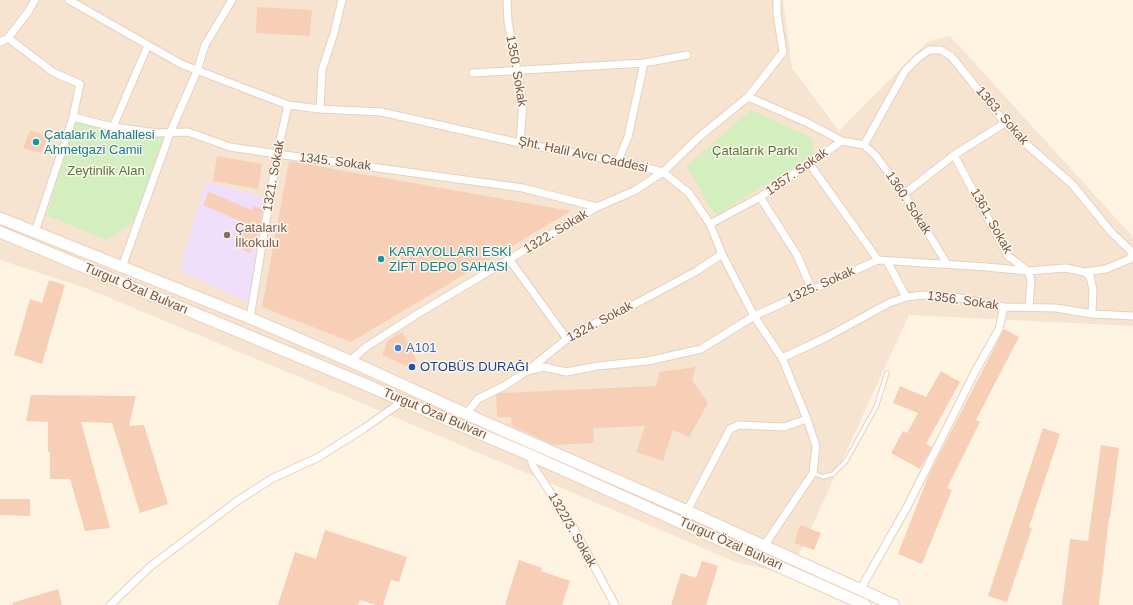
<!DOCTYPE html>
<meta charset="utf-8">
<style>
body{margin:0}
canvas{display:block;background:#fff3e2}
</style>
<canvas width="1133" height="605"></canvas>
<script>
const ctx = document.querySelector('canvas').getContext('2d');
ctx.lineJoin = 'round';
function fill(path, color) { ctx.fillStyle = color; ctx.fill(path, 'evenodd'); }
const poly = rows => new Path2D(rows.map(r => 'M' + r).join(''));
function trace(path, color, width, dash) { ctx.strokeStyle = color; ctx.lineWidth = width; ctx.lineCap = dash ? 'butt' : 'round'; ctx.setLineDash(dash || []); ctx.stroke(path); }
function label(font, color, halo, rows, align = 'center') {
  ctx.font = font + ' Arial,sans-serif'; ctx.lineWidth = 3; ctx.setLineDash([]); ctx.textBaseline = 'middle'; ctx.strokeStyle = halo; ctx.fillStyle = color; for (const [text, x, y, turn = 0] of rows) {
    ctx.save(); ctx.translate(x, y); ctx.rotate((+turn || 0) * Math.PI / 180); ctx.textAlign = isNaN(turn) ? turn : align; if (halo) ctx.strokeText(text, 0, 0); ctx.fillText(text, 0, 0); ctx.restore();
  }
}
fill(poly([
 [0,0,783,0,792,68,839,131,927,42,950,36,1133,237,1133,326,909,315,790,574,738,563,345,396,88,289,0,260]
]), '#f7e4d0');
fill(poly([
 [206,181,271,199,249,303,180,270]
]), '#f0dffb');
fill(poly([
 [751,110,812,138,814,152,812,156,718,214,712,211,687,166],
 [75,121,164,137,134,223,106,240,47,215]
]), '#d3eebf');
fill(poly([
 [257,7,312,10,310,36,256,33],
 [30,130,48,137,41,153,23,148],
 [217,156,262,164,258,189,213,181],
 [289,161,571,211,351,342,262,307],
 [209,192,252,210,254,206,263,210,259,230,250,253,237,247,247,224,203,205],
 [49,280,65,285,42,364,14,355,30,299,42,303],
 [1004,329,1019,337,976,420,980,422,947,488,952,490,922,564,898,554,929,474],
 [402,332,417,361,406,366,382,355,388,340],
 [696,367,692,380,708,403,689,437,673,430,663,461,636,452,645,426,593,428,594,443,554,445,512,426,511,417,497,417,496,395,501,393,656,386,660,372],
 [941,371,960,382,926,444,932,447,920,469,891,453,903,431,907,433,918,413,893,403,900,386,926,397],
 [31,395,136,396,129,426,144,425,168,504,140,513,112,423,81,422,110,528,85,531,70,479,50,479,50,452,48,452,48,422,26,421],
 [1043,428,1060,434,1029,527,1032,528,1007,602,988,596],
 [1101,445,1119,448,1110,518,1109,518,1099,605,1062,605,1070,539,1088,541],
 [0,499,30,499,30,516,0,515],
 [800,525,821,533,814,550,794,543],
 [325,530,407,557,399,582,391,580,383,605,376,605,360,600,358,605,278,605,295,552,316,559],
 [519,560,542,568,541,571,570,581,562,605,505,605],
 [702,561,718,566,706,605,671,605,681,573,696,578],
 [58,589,62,605,13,605,12,603]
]), '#f7cfb7');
const service = poly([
 [813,473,823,477,833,474,846,461,876,407,887,373]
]);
const minor = poly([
 [69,0,181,64,288,105,320,109,381,112,520,143,618,161,663,172,689,193,710,224,722,254,754,316,782,358,807,419,784,427,739,425,730,429,687,511],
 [507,0,508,22,523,102,520,143],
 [8,38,53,72,80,84,73,117,35,232],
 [0,42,8,38,28,12,35,0],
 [473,73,644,63,687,55],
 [748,97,806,122,842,141],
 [320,109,322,70,334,33,342,0],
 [73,117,113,127,157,133,188,132,230,147,277,154,523,188,597,207],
 [113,127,148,45],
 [864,145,905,71,918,58,929,50,941,50,951,56,1005,123,1026,144,1072,184,1111,232,1132,252,1130,259,1106,269,1084,272],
 [954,155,1008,256,1028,271,1031,280,1029,307],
 [618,161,628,137,644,63],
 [809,163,878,260],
 [904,194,954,155,1005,123],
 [760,197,797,255,812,290],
 [710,224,760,197,842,141,864,145,876,156,904,194,947,264],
 [509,259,567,339],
 [887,261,906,297],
 [122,267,170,133,197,71,205,45,232,0],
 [250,318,277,154,288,105],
 [782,358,825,338,889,303,906,297,924,295,949,296,1004,307,1056,308,1092,314,1133,316],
 [350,361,366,347,419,313,597,207,634,191,663,172,699,137,748,97,783,52,777,14,777,0],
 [527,371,544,367,566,372,598,366,648,361,701,349,754,316,878,260,987,267,1028,271,1066,268,1084,272,1090,276,1093,290,1092,314],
 [466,414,478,399,504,386,527,371,567,339,585,328,618,313,695,272,722,254],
 [530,455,533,466,573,527,615,605],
 [764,546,813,473,816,446,807,419],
 [860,590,907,507,976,370,999,329,1004,307],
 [110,605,151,566,237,501,273,478,317,458,363,429,403,401]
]);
const secondary = poly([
 [0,218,250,318,350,361,466,414,687,511,894,605],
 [0,232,362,383,403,401,530,455,865,605]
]);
trace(service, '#e6d0bf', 5.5);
trace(minor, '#e6d0bf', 9);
trace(secondary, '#ecd1bc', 13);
trace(service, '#fff', 3.5);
trace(minor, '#fff', 7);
trace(secondary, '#fff', 11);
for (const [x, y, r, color] of [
 [36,142,4,"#0f9aa8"],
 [227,235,4,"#8d6e63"],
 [381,259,4,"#0f9aa8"],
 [398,348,4,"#3f7fe0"],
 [412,367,4,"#1a4fb4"]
]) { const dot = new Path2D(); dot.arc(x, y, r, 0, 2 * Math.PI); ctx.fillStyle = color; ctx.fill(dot); trace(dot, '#fff6eb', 1.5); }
label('13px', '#795745', '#fff6eb', [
 ["1350. Sokak",516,71,80],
 ["1363. Sokak",1002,116,49],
 ["Şht. Halil Avcı Caddesi",583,155,12],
 ["1345. Sokak",335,162,7],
 ["1357. Sokak",797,172,-35],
 ["1321. Sokak",274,176,-80],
 ["1360. Sokak",908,203,57],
 ["1361. Sokak",991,221,61],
 ["1322. Sokak",556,232,-31],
 ["1325. Sokak",821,285,-24],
 ["Turgut Özal Bulvarı",136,289,23],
 ["1356. Sokak",963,301,8],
 ["1324. Sokak",600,322,-28],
 ["Turgut Özal Bulvarı",435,414,23],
 ["1322/3. Sokak",572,530,60],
 ["Turgut Özal Bulvarı",731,544,24]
]);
label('13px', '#0d838f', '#fff6eb', [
 ["Çatalarık Mahallesi",44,135],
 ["Ahmetgazi Camii",44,150],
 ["KARAYOLLARI ESKİ",389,252],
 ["ZİFT DEPO SAHASI",389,267]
], 'left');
label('13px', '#4e7a3a', '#fff6eb', [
 ["Çatalarık Parkı",755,151],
 ["Zeytinlik Alan",106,171]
]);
label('13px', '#785e54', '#fff6eb', [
 ["Çatalarık",235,228],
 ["İlkokulu",235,243]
], 'left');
label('13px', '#366cbe', '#fff6eb', [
 ["A101",406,348]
], 'left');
label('13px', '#164399', '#fff6eb', [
 ["OTOBÜS DURAĞI",420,367]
], 'left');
</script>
